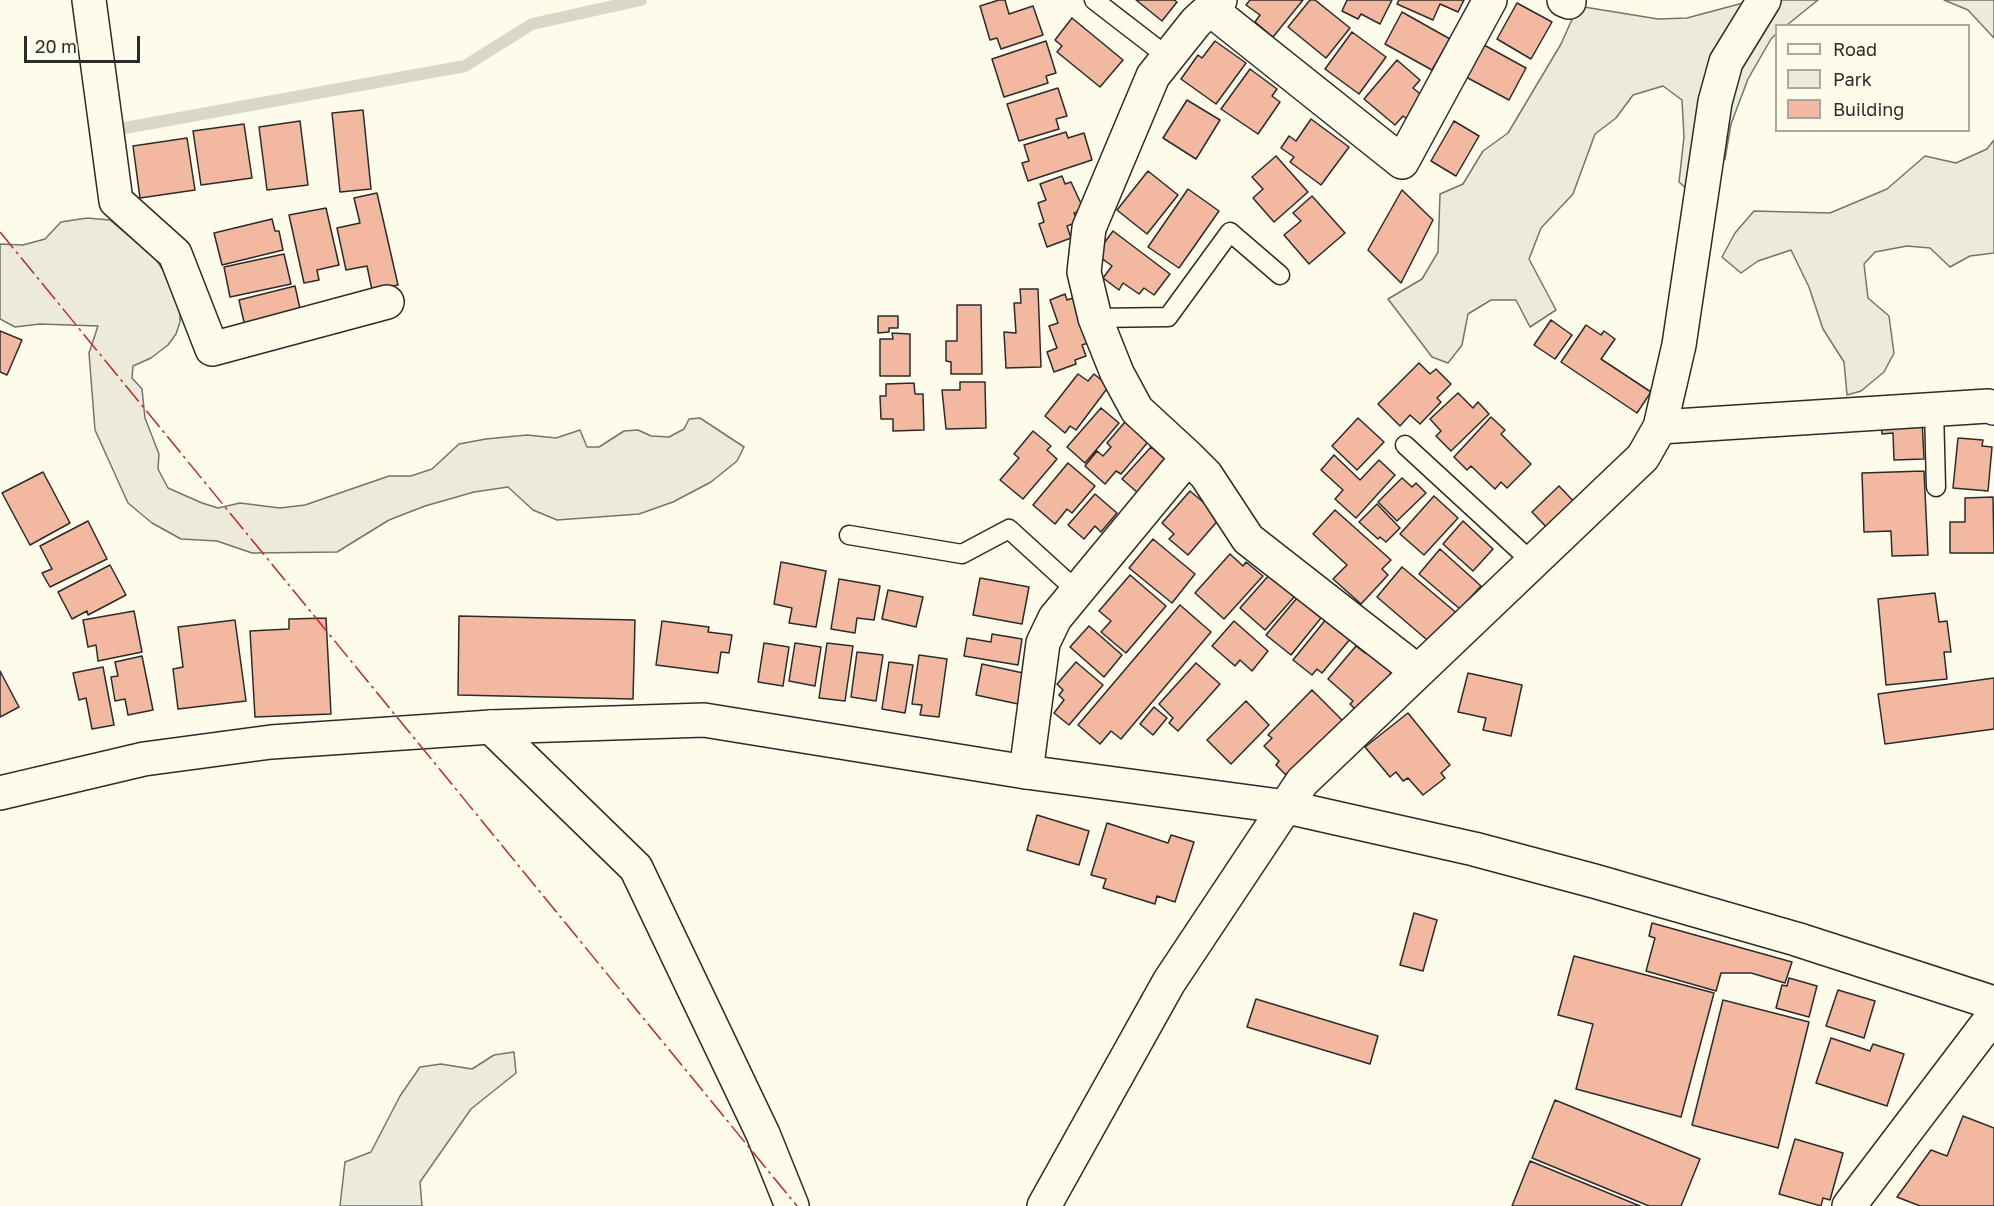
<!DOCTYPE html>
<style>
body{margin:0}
#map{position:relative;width:1994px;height:1206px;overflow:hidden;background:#fdfbea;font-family:"Golos Text",sans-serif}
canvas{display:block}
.legend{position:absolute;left:1775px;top:24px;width:195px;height:108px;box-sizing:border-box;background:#fdfbea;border:2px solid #a9a89e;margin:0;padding:8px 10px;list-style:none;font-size:18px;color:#2b2b2b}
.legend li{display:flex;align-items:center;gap:12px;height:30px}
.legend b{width:30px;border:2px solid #a9a89e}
.scale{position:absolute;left:24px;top:36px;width:116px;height:27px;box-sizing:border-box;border:3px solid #2b2b2b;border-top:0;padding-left:8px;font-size:18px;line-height:21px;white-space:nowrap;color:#2b2b2b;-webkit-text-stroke:4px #fdfbea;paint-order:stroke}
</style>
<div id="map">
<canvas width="1994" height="1206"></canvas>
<ul class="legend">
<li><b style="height:8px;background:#fdfbea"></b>Road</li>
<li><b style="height:16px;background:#ecebdb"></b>Park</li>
<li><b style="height:16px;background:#f2b8a0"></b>Building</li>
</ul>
<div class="scale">20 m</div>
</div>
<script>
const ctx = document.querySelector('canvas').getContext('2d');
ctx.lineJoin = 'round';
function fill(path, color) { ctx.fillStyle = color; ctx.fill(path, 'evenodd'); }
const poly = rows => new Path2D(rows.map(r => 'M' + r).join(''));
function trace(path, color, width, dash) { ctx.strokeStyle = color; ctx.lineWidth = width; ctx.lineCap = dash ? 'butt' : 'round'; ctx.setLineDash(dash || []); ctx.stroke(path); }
const green = poly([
 [1754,0,1818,0,1787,25,1776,26,1776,34,1771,39,1748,79,1731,124,1725,159,1718,160,1690,192,1679,182,1684,137,1682,100,1663,86,1633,95,1616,118,1595,134,1573,194,1541,228,1529,259,1556,310,1530,327,1516,300,1491,300,1468,314,1462,345,1448,363,1432,357,1388,299,1422,279,1438,252,1440,194,1463,184,1483,151,1508,133,1561,44,1578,6,1658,19,1687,18,1754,0],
 [1944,0,1994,0,1994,38,1968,10,1944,0],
 [1994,140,1994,253,1970,256,1950,267,1930,248,1907,246,1875,252,1864,264,1868,298,1889,316,1894,353,1884,372,1861,391,1847,395,1844,362,1823,329,1809,287,1791,250,1758,261,1741,273,1722,257,1735,233,1754,211,1830,213,1887,189,1925,156,1956,163,1987,149,1994,140],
 [87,218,110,220,155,258,165,273,180,308,180,322,176,334,168,345,151,358,133,366,132,378,142,389,145,418,159,454,158,469,168,488,202,503,218,508,240,503,280,508,305,505,389,476,411,476,432,469,459,444,486,439,527,435,556,438,580,430,587,447,599,447,624,431,638,430,651,436,669,437,684,429,689,419,700,418,744,447,737,461,711,482,673,502,639,514,557,520,533,510,508,487,474,492,425,506,389,520,337,552,252,553,217,541,181,539,152,523,128,503,95,430,89,353,98,326,40,324,15,327,0,319,0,244,23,245,45,239,61,222,87,218],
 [514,1052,516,1073,471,1109,420,1182,422,1206,340,1206,345,1162,371,1152,400,1096,420,1067,441,1064,472,1069,494,1055,514,1052]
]);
fill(green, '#ecebdb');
trace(green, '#74746e', 1.5);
trace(poly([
 [125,128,465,66,532,24,641,0]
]), '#d8d7c9', 12);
const building = poly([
 [999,0,1005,0,1009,14,1033,6,1043,35,1001,49,997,38,990,40,980,6,999,0],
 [1136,0,1174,0,1177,2,1162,21,1136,0],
 [1250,0,1303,0,1273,37,1255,22,1260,15,1246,5,1250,0],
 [1310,0,1315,0,1350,28,1326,58,1288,27,1310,0],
 [1347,0,1392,0,1380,24,1361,14,1358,19,1342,11,1347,0],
 [1399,0,1464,0,1458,12,1440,4,1433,20,1397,4,1399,0],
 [1517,3,1552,22,1531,59,1497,39,1517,3],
 [1402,12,1450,39,1432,70,1385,44,1402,12],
 [1072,18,1123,60,1100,87,1057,52,1062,46,1055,40,1072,18],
 [1352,32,1386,57,1359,94,1325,69,1352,32],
 [1046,41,1056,73,1046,76,1048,83,1004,97,992,59,1046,41],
 [1215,41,1246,63,1216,104,1181,79,1198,55,1202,58,1215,41],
 [1484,45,1526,68,1509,100,1466,77,1484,45],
 [1397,60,1420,80,1413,88,1425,98,1407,119,1403,116,1395,125,1364,99,1397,60],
 [1250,69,1277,89,1272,96,1280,102,1258,134,1221,109,1250,69],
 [1058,88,1067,116,1056,119,1059,129,1019,141,1007,104,1058,88],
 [1187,100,1220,120,1196,159,1163,138,1187,100],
 [363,110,371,189,340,192,332,113,363,110],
 [1311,119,1349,147,1321,185,1290,162,1294,157,1281,148,1289,136,1296,141,1311,119],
 [300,121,308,185,267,190,259,127,300,121],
 [1454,121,1479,136,1456,176,1431,161,1454,121],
 [244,124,252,178,201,185,193,131,244,124],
 [1066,132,1068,138,1084,133,1092,160,1028,181,1022,163,1029,161,1024,145,1066,132],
 [187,138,195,190,140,198,133,146,187,138],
 [1276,156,1308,192,1274,222,1253,198,1263,189,1252,177,1276,156],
 [1148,171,1178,195,1147,234,1117,210,1148,171],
 [1062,176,1065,184,1071,182,1084,210,1074,213,1078,222,1067,226,1071,238,1047,247,1039,224,1044,222,1038,203,1046,200,1040,184,1062,176],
 [1188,189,1219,211,1179,268,1148,247,1188,189],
 [1402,190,1433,220,1401,283,1368,250,1402,190],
 [377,193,398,285,372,290,367,266,346,270,337,228,360,223,354,198,377,193],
 [1312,196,1345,233,1309,264,1284,235,1301,221,1293,213,1312,196],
 [326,208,339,265,317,270,319,280,304,283,289,215,326,208],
 [272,219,275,231,279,231,283,250,222,265,214,233,272,219],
 [1113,231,1170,274,1154,295,1144,288,1139,294,1123,283,1119,290,1103,278,1112,266,1096,254,1113,231],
 [284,254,291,284,230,297,224,267,284,254],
 [295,286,302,318,246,331,239,300,295,286],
 [1020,289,1038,289,1041,367,1006,368,1004,332,1016,333,1014,303,1021,303,1020,289],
 [1065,294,1067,300,1076,297,1091,342,1082,345,1086,356,1075,360,1076,364,1054,372,1047,352,1057,348,1049,326,1058,323,1050,300,1065,294],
 [957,305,981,305,982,374,951,374,951,362,946,361,946,341,957,341,957,305],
 [878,316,898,316,898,328,889,328,889,332,878,333,878,316],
 [1551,320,1572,335,1555,359,1534,345,1551,320],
 [1586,325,1601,335,1604,331,1615,339,1601,359,1651,392,1637,413,1561,362,1586,325],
 [0,331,22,340,7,375,0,372,0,331],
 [892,333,910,334,910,376,880,376,880,339,893,339,892,333],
 [1419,363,1430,374,1436,369,1451,384,1437,398,1441,402,1420,424,1410,415,1400,426,1378,404,1419,363],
 [1078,374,1088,381,1094,374,1109,386,1076,430,1070,426,1065,433,1045,416,1078,374],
 [960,382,985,382,986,428,946,429,942,390,960,390,960,382],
 [914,383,915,394,923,394,924,430,893,431,893,419,881,419,880,396,886,396,886,384,914,383],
 [1458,393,1473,408,1478,402,1489,414,1451,451,1436,436,1441,431,1430,419,1458,393],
 [1101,408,1119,423,1085,463,1067,447,1101,408],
 [1491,417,1505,430,1501,434,1531,464,1507,488,1501,482,1495,489,1471,466,1467,470,1454,457,1491,417],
 [1358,418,1384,442,1357,470,1332,446,1358,418],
 [1922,419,1924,459,1894,460,1893,433,1882,434,1881,421,1922,419],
 [1125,422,1148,442,1121,474,1116,471,1105,484,1085,466,1097,451,1103,456,1111,447,1107,443,1125,422],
 [1033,431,1051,446,1047,450,1057,459,1023,499,1000,480,1019,458,1014,454,1033,431],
 [1958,438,1983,440,1982,446,1992,447,1988,491,1953,488,1958,438],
 [1151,447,1167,461,1138,493,1122,479,1151,447],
 [1334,455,1360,480,1379,460,1395,475,1356,518,1335,499,1343,490,1321,470,1334,455],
 [1068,463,1095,486,1072,513,1067,509,1055,524,1033,505,1068,463],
 [1924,471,1928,555,1892,556,1891,531,1864,532,1862,473,1924,471],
 [43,472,70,523,30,545,2,493,43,472],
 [1402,478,1412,487,1416,483,1426,493,1397,521,1378,502,1402,478],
 [1559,486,1579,507,1552,533,1532,512,1559,486],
 [1190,491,1221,517,1188,555,1169,539,1174,534,1162,523,1190,491],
 [1095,494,1117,513,1101,532,1095,526,1084,539,1068,525,1095,494],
 [1434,496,1458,518,1424,555,1400,534,1434,496],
 [1993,497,1994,553,1950,553,1950,522,1965,522,1965,498,1993,497],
 [1377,504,1400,528,1386,542,1380,537,1378,539,1359,522,1377,504],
 [1335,510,1391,560,1382,569,1388,575,1361,604,1333,579,1347,565,1313,534,1335,510],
 [88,521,107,559,50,587,42,573,52,569,40,546,88,521],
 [1463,521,1493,549,1473,571,1443,544,1463,521],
 [1153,539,1195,574,1172,603,1129,568,1153,539],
 [1440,549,1481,586,1460,609,1419,574,1440,549],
 [1230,554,1243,566,1246,562,1263,576,1224,619,1195,593,1230,554],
 [781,562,826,571,816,627,789,623,792,608,774,604,781,562],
 [110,565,126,595,88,615,87,611,72,619,58,592,110,565],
 [1402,567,1459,615,1433,645,1377,597,1402,567],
 [1270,574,1295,596,1265,630,1240,608,1270,574],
 [1130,575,1166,606,1126,653,1101,632,1111,621,1099,611,1130,575],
 [980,578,1029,587,1022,624,973,615,980,578],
 [839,579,880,586,874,620,857,618,855,633,831,629,839,579],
 [888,590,923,597,916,627,882,619,888,590],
 [1935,593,1939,622,1947,621,1951,652,1944,652,1947,679,1886,685,1878,599,1935,593],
 [1297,598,1321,618,1291,655,1266,635,1297,598],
 [1180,605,1211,632,1121,739,1111,731,1100,744,1078,725,1180,605],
 [134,611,142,652,98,661,96,645,88,647,83,620,134,611],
 [459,616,635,620,633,699,458,695,459,616],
 [326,618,331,714,255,717,250,631,289,629,289,619,326,618],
 [1327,618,1351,638,1322,673,1317,669,1312,675,1293,660,1327,618],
 [235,620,246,701,178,709,173,669,183,667,178,627,235,620],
 [662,621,709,627,708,632,732,635,729,653,721,652,718,673,656,665,662,621],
 [1234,621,1268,651,1252,671,1240,660,1235,666,1212,646,1234,621],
 [1089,626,1122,655,1104,677,1070,647,1089,626],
 [992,634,1022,639,1018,665,964,656,967,638,991,642,992,634],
 [764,643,789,647,783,686,758,682,764,643],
 [795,643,821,647,815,686,789,681,795,643],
 [827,643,853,646,845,701,819,698,827,643],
 [1356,646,1365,653,1368,649,1393,671,1358,712,1350,704,1353,701,1328,679,1356,646],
 [857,652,883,655,876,701,851,697,857,652],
 [919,655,947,659,939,717,920,715,922,705,912,704,919,655],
 [142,656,153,710,128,715,125,699,115,701,111,677,118,676,115,662,142,656],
 [889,662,913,665,905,713,882,709,889,662],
 [1076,662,1103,685,1069,725,1054,713,1064,700,1059,695,1063,690,1057,684,1076,662],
 [1196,663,1220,684,1178,731,1169,723,1173,718,1159,704,1196,663],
 [982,664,1023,673,1018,704,976,695,982,664],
 [103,667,114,725,92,729,86,698,79,700,73,673,103,667],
 [0,671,19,707,0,717,0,671],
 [1468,673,1522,685,1511,736,1483,730,1486,718,1458,712,1468,673],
 [1994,678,1994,729,1885,744,1878,694,1994,678],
 [1312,690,1348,726,1293,782,1276,765,1279,761,1264,746,1272,738,1268,735,1312,690],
 [1246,701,1269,725,1231,764,1207,740,1246,701],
 [1154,707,1167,718,1153,735,1140,724,1154,707],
 [1408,713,1450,765,1441,773,1445,778,1423,795,1408,778,1403,781,1396,772,1390,777,1365,747,1408,713],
 [1037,815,1089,831,1079,865,1027,850,1037,815],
 [1107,823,1168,843,1171,835,1194,842,1175,902,1157,896,1155,904,1103,888,1106,879,1091,875,1107,823],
 [1414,913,1437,920,1423,971,1400,965,1414,913],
 [1652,923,1792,962,1785,983,1751,973,1721,973,1716,991,1646,971,1655,938,1649,936,1652,923],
 [1574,956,1714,993,1681,1117,1576,1089,1593,1024,1558,1015,1574,956],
 [1789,978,1817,986,1809,1017,1776,1008,1782,985,1787,986,1789,978],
 [1838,990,1875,1001,1864,1038,1826,1026,1838,990],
 [1256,999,1378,1036,1370,1064,1247,1027,1256,999],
 [1723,1000,1809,1022,1778,1148,1692,1125,1723,1000],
 [1831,1038,1870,1051,1873,1044,1904,1054,1887,1106,1816,1083,1831,1038],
 [1555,1100,1700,1159,1681,1206,1649,1206,1532,1158,1555,1100],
 [1963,1116,1994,1128,1994,1206,1920,1206,1897,1197,1931,1150,1947,1156,1963,1116],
 [1795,1139,1843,1153,1830,1200,1823,1198,1821,1206,1779,1194,1795,1139],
 [1530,1161,1640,1206,1512,1206,1530,1161]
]);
fill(building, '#f2b8a0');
trace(building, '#2b2b2b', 1.5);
const service = poly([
 [1094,0,1168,57],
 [1095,318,1168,317,1230,232,1280,275],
 [1934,409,1936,487],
 [1405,445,1531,561],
 [849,535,962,554,1009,529,1077,591]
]);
const minor = poly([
 [89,0,116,201,175,254,212,349,387,302],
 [1564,0,1569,2],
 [1210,9,1402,162,1490,0],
 [1660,427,1679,345,1715,102,1726,62,1764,0],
 [1188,457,1206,475,1248,539,1417,671],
 [491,727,636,868,763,1134,792,1206],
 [1026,772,1043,643,1055,618,1188,457,1137,410,1117,373,1095,318,1084,272,1089,228,1153,76,1196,22,1220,0],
 [1044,1206,1169,982,1302,782,1643,457,1660,427,1988,406,1994,408]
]);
const tertiary = poly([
 [0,793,144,759,271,742,491,727,704,720,1026,772,1287,807,1474,849,1594,881,1796,939,1994,1003],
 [1849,1206,1994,1015]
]);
trace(service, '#2b2b2b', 21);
trace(minor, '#2b2b2b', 36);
trace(tertiary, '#2b2b2b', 36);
trace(service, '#fdfbea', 18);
trace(minor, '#fdfbea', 33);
trace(tertiary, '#fdfbea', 33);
trace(poly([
 [0,232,797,1206]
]), '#c62828', 1.5, [21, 4.5, 3, 4.5]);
</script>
